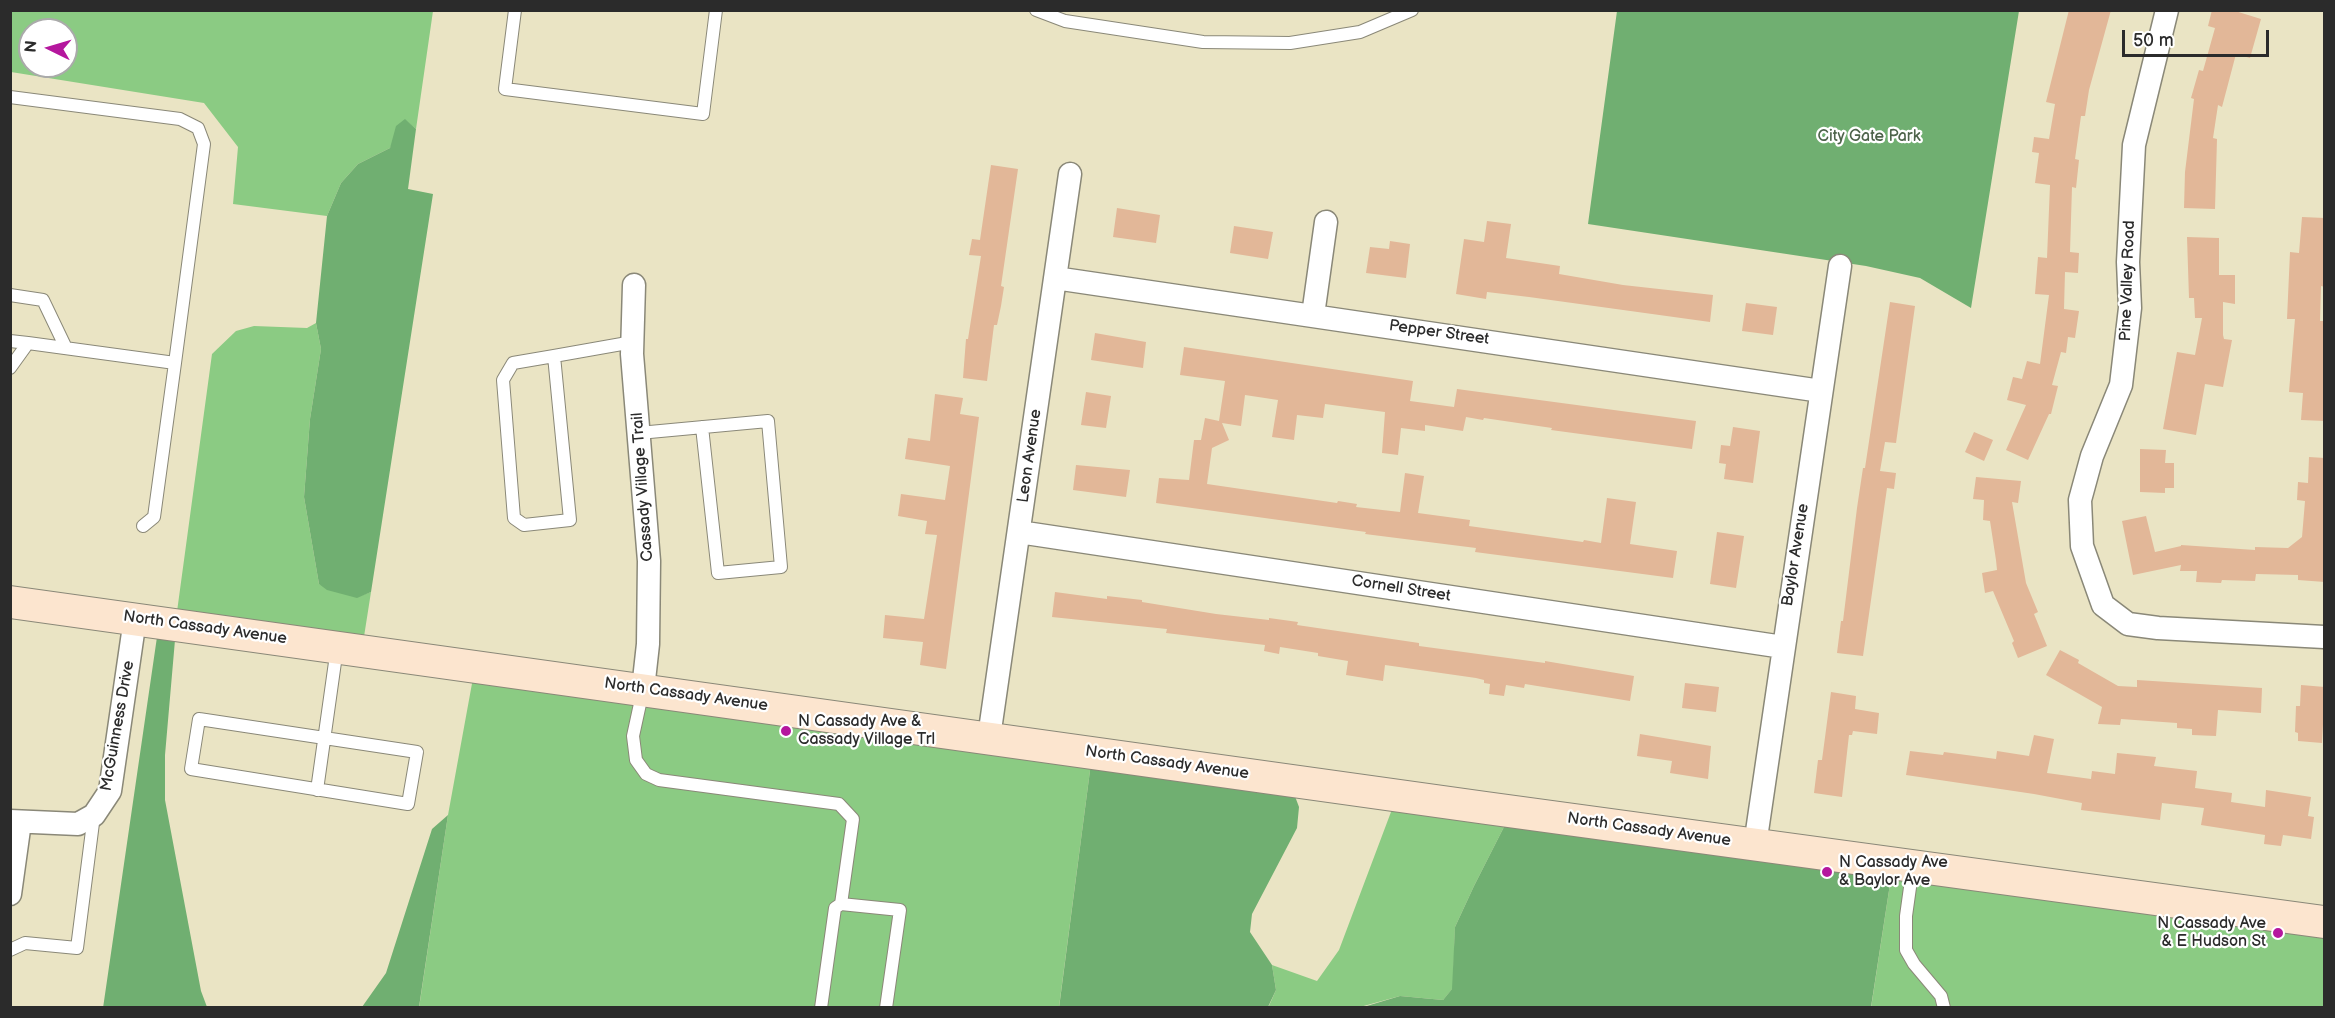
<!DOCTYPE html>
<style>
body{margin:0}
#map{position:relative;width:2335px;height:1018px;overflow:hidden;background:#eae4c4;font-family:"Balsamiq Sans",sans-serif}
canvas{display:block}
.frame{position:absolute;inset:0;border:12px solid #2b2b2b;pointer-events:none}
.north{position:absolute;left:18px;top:18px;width:60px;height:60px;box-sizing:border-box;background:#fff;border:2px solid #aaa;border-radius:50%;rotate:275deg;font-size:16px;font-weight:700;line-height:24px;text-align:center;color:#2b2b2b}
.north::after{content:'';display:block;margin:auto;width:21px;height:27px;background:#b5179e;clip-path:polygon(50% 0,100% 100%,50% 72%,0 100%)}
.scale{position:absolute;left:2122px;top:30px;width:147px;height:27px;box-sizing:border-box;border:3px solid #2b2b2b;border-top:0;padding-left:8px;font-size:18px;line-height:21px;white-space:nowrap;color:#2b2b2b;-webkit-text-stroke:4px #fff;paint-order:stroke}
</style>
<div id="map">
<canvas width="2335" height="1018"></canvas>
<div class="frame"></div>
<div class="north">N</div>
<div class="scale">50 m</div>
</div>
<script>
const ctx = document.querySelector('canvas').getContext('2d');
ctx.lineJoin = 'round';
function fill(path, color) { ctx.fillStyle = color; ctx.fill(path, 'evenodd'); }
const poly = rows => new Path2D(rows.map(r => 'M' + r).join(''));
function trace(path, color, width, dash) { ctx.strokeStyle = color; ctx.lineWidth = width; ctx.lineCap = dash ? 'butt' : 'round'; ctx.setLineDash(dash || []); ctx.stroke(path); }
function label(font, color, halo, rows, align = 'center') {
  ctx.font = font + ' "Balsamiq Sans",sans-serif'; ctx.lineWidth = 4.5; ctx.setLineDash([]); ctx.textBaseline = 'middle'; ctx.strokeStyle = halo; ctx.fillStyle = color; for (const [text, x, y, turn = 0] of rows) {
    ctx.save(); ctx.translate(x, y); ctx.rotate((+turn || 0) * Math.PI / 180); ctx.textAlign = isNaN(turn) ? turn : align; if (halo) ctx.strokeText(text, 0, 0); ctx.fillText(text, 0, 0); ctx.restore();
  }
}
fill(poly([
 [10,11,433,11,416,129,405,120,390,148,358,164,341,183,327,216,233,204,238,147,204,103,11,72],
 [30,30,66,30,66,66,30,66],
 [316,323,321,349,310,419,304,497,319,584,357,597,371,592,363,643,176,619,212,354,236,331,254,326,307,328],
 [473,678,1091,763,1059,1007,419,1008,448,815],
 [1394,804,1508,819,1474,886,1455,927,1453,988,1443,1000,1400,996,1360,1007,1268,1008,1276,990,1272,965,1317,981,1339,950],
 [1892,871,2324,932,2324,1007,1871,1008]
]), '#8bcb83');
fill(poly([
 [1617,11,2019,11,1971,308,1920,278,1866,266,1588,224],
 [405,119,416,129,408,189,433,194,371,592,357,598,327,590,319,584,304,497,310,419,321,349,316,323,327,216,341,183,358,164,390,148,396,126],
 [157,637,175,640,165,755,165,800,201,991,207,1007,103,1008],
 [1091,763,1293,791,1299,807,1297,828,1252,914,1250,932,1272,965,1276,990,1268,1007,1059,1008],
 [448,815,419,1007,362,1007,386,973,432,829],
 [1508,819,1892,871,1871,1007,1360,1008,1400,996,1443,1000,1452,989,1455,927,1474,886]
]), '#70af71');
fill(poly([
 [2069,10,2111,10,2089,90,2085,116,2081,116,2075,159,2079,160,2076,188,2072,187,2070,252,2079,253,2078,273,2065,272,2064,309,2079,311,2075,338,2068,337,2066,353,2061,352,2052,385,2058,386,2051,414,2049,414,2028,460,2006,450,2026,405,2007,400,2013,377,2022,379,2027,361,2040,364,2049,295,2035,294,2038,257,2047,258,2050,185,2035,183,2039,153,2032,152,2034,137,2049,139,2055,104,2046,102],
 [2212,10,2232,10,2261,19,2250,58,2236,54,2222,107,2218,105,2213,138,2217,139,2215,209,2184,208,2185,172,2194,99,2191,98,2199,70,2203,71,2215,28,2208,26],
 [991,165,1018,169,1001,286,1004,287,1001,306,997,325,994,325,987,381,963,378,966,339,968,339,981,256,969,255,972,239,980,240],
 [1117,208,1160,215,1156,243,1113,237],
 [2302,217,2325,218,2325,287,2321,286,2320,321,2325,321,2325,421,2301,420,2303,393,2289,392,2295,319,2287,319,2290,252,2299,253],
 [1487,221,1511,224,1506,258,1560,266,1559,274,1623,285,1713,295,1710,322,1529,297,1487,292,1486,299,1456,294,1464,239,1484,242],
 [1234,226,1273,232,1268,259,1230,253],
 [2187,237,2219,238,2219,275,2235,275,2235,304,2223,302,2223,335,2224,339,2232,340,2223,387,2205,384,2196,435,2163,429,2177,352,2195,355,2202,318,2195,318,2194,298,2189,298],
 [1390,241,1410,244,1406,278,1366,273,1370,247,1389,249],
 [1890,302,1915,306,1896,443,1885,442,1880,471,1896,473,1894,489,1887,488,1863,656,1837,653,1841,621,1843,621,1857,508,1863,468,1865,468],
 [1746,303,1777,307,1773,335,1742,331],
 [1095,333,1146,342,1143,368,1091,360],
 [1184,347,1413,381,1410,401,1454,407,1457,389,1696,421,1692,449,1551,430,1552,428,1484,418,1483,420,1466,417,1463,431,1425,425,1425,431,1401,428,1398,455,1382,453,1385,412,1325,404,1323,418,1297,415,1294,440,1272,437,1278,400,1245,395,1241,426,1222,423,1229,440,1212,448,1207,484,1337,503,1338,501,1357,504,1356,507,1400,512,1405,473,1424,476,1418,513,1470,520,1469,526,1583,542,1584,540,1601,543,1607,498,1636,502,1630,544,1677,551,1673,578,1475,552,1476,548,1365,534,1366,532,1156,503,1159,478,1189,480,1194,440,1201,440,1205,418,1219,421,1225,381,1180,375],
 [1086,392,1111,396,1106,428,1081,425],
 [935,394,963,398,960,414,979,417,946,669,920,665,923,642,883,638,885,615,924,619,937,535,925,534,927,521,898,516,901,494,945,500,950,466,905,459,908,438,930,441],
 [1733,427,1760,431,1753,483,1724,479,1726,464,1719,463,1721,445,1730,446],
 [1974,432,1993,440,1984,461,1965,452],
 [2140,449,2166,450,2165,463,2174,463,2174,488,2165,488,2165,493,2140,492],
 [2309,457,2325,458,2325,582,2298,580,2298,575,2256,574,2255,581,2222,580,2221,583,2196,582,2197,571,2180,571,2181,565,2133,575,2122,521,2146,516,2155,552,2181,546,2181,545,2255,550,2255,547,2288,548,2302,537,2305,501,2297,500,2298,482,2308,483],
 [1076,465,1130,470,1126,497,1073,490],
 [1976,477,2021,481,2018,503,2012,502,2026,583,2038,612,2034,614,2047,646,2018,658,2012,643,2014,641,1993,591,1985,593,1982,573,1997,570,1996,560,1990,521,1983,520,1984,500,1973,499],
 [1717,532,1744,536,1736,588,1710,584],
 [1055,592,1107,599,1107,596,1142,600,1142,602,1216,614,1269,620,1269,618,1298,622,1297,625,1419,643,1419,646,1545,663,1545,661,1634,676,1630,701,1525,684,1524,688,1506,685,1504,696,1489,694,1490,684,1484,683,1484,680,1476,678,1385,665,1383,681,1346,675,1348,661,1318,656,1318,653,1280,647,1279,654,1264,651,1265,645,1166,633,1167,629,1052,617],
 [2060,650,2079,660,2078,663,2118,686,2137,687,2137,680,2262,688,2261,713,2218,710,2216,736,2192,735,2192,729,2177,728,2177,723,2121,719,2120,725,2098,724,2102,707,2046,675],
 [1685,683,1719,687,1716,712,1682,708],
 [2301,685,2325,687,2322,743,2298,741,2298,733,2295,732,2296,706,2300,706],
 [1831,692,1856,696,1855,709,1879,713,1877,734,1853,731,1852,735,1849,735,1842,797,1814,793,1818,760,1822,760],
 [1640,734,1711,746,1708,779,1670,773,1672,761,1637,756],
 [2034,735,2054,739,2047,773,2091,779,2092,771,2115,774,2117,753,2156,757,2154,766,2197,771,2195,788,2232,793,2231,802,2265,807,2266,790,2311,797,2308,816,2314,817,2311,839,2283,835,2281,846,2264,844,2265,835,2201,825,2204,808,2162,803,2160,820,2081,810,2082,803,2034,794,1906,775,1910,751,1943,755,1944,752,1996,759,1997,751,2029,756]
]), '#e2b798');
const service = poly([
 [515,10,505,89,703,114,716,10],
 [1036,10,1065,21,1203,42,1290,43,1360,32,1412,10],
 [10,97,180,119,198,128,204,144,175,363,28,343,10,368],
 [10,295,43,300,66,348],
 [10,341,28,343],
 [554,356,570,520,524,525,514,518,503,380,513,363,554,356,633,342],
 [639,433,768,421,781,567,718,573,702,427],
 [143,526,154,517,175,363],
 [643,690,633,736,636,760,646,774,659,780,839,804,853,819,841,904],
 [199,719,417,752,408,804,191,769,199,719],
 [317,790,337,648],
 [1913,866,1906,916,1906,950,1914,964,1941,996,1944,1008],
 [10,950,25,943,77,948,94,815],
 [821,1008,835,908,841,904,900,910,886,1008]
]);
const minor = poly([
 [2167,10,2134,145,2128,262,2130,308,2121,385,2092,456,2080,500,2082,546,2103,605,2128,624,2158,628,2324,637],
 [1055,278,1821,391],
 [634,285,632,354,649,561,648,644,643,689],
 [1313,315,1326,222],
 [1019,532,1783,647],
 [989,737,1070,174],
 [10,821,78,824,94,815,110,791,135,619],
 [1755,845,1840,266],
 [10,894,20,822]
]);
const secondary = poly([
 [10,602,1486,808,2324,922]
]);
trace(service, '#8a8878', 14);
trace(minor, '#8a8878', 25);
trace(secondary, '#8a8878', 34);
trace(service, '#fff', 12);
trace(minor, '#fff', 22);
trace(secondary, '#fce5cf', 32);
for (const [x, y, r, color] of [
 [786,731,6,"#b5179e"],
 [1827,872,6,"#b5179e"],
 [2278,933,6,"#b5179e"]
]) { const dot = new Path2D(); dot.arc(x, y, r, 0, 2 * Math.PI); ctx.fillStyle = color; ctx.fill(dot); trace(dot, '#fff', 2); }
label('16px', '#4d634a', '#fff', [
 ["City Gate Park",1869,137]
]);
label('16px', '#2b2b2b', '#fff', [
 ["Pine Valley Road",2128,281,-88],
 ["Pepper Street",1439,333,8],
 ["Leon Avenue",1030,456,-82],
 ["Cassady Village Trail",643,487,-94],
 ["Baylor Avenue",1796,555,-81],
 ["Cornell Street",1401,589,9],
 ["North Cassady Avenue",205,628,8],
 ["North Cassady Avenue",686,695,8],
 ["McGuinness Drive",118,726,-80],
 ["North Cassady Avenue",1167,763,8],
 ["North Cassady Avenue",1649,830,8]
]);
label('16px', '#2b2b2b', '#fff', [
 ["N Cassady Ave &",798,722],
 ["Cassady Village Trl",798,740],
 ["N Cassady Ave",1839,863],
 ["& Baylor Ave",1839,881],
 ["N Cassady Ave",2266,924,"right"],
 ["& E Hudson St",2266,942,"right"]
], 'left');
</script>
